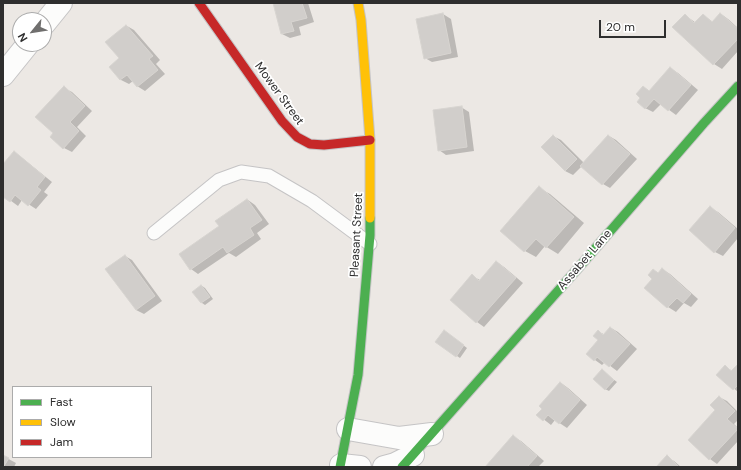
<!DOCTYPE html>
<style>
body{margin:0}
#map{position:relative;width:741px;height:470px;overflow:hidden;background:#ece8e4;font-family:"DM Sans",sans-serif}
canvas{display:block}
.frame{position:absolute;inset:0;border:4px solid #2e2e2e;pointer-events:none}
.legend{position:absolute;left:12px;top:386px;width:140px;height:72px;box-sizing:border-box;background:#fff;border:1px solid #ababab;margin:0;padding:5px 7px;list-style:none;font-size:12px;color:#2e2e2e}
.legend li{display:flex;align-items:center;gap:8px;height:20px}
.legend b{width:20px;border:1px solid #ababab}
.north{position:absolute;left:12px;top:12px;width:40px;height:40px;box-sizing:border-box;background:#fff;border:1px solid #ababab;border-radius:50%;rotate:240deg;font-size:11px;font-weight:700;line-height:16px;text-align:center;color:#2e2e2e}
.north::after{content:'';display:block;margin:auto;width:14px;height:18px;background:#706f6e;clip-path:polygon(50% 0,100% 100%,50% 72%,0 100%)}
.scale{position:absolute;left:599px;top:20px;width:67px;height:18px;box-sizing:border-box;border:2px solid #2e2e2e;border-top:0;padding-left:5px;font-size:12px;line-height:14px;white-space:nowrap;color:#2e2e2e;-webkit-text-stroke:3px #fff;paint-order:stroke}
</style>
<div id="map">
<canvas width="741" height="470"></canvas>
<div class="frame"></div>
<ul class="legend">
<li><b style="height:5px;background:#4caf50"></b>Fast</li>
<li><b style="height:5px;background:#ffc107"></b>Slow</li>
<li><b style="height:5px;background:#c62828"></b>Jam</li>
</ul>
<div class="north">N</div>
<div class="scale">20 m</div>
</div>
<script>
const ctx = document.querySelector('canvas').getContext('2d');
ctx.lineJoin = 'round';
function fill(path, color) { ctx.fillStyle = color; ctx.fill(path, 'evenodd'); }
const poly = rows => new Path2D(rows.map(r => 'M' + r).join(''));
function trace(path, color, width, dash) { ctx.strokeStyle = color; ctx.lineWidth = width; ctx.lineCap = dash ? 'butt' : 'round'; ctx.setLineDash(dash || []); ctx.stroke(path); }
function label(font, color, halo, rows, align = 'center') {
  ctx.font = font + ' "DM Sans",sans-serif'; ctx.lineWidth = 3.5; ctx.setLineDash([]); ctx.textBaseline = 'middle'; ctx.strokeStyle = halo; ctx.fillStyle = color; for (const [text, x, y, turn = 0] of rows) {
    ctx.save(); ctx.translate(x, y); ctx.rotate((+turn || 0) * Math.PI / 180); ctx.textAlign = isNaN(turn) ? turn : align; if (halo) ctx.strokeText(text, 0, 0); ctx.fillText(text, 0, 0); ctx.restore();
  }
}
fill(poly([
 [274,3,308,3,314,22,299,27,301,35,290,38,282,34],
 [443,14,451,19,458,57,432,62,425,58],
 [721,14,728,19,738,28,738,51,722,69,714,64,674,27,685,15,696,23,703,15,713,22],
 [127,26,134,30,160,60,156,64,165,74,145,91,137,86,133,81,129,84,121,80,110,67,121,58],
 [670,68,678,73,698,90,676,115,661,104,653,112,645,108,642,98,643,87,650,91],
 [64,88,72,92,92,111,77,127,86,136,72,152,64,148,52,136,54,133],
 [461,107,469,112,474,151,446,155,439,150],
 [553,136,561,140,584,163,609,136,616,140,637,159,610,188,603,184,582,166,573,175,565,171],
 [14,153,21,157,52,182,44,192,48,195,36,209,22,200,18,206,3,195,3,166],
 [539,188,550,194,584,223,558,254,545,246,536,257,525,251],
 [248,200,255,205,269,224,257,233,261,239,236,257,229,253,198,274,191,269,221,227],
 [710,208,718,212,738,229,738,238,723,256,715,252,691,230],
 [125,256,132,260,162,301,144,314,136,310],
 [497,262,504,267,523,283,484,327,477,322,451,300,472,276,480,280],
 [662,269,670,274,698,299,691,307,684,303,676,312,668,307,645,287,653,279,653,270,659,273],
 [202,286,205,288,213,299,205,305,202,303,194,292],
 [611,328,618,332,637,349,617,371,605,362,602,365,595,360,599,340,598,331,605,335],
 [448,334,467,348,460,358,457,356],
 [738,366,738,392,718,375,725,367,733,371],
 [602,371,617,382,609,391,605,389],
 [561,383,568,388,587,405,567,428,555,420,551,425,538,415],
 [719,397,727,401,738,412,738,420,734,424,738,428,738,441,717,464,710,459],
 [514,437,521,441,544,461,538,467,487,467],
 [3,456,16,463,14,467,3,467],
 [667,457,674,461,681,467,657,467]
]), '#0003');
const building = poly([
 [273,3,302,3,307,18,291,22,294,31,281,34,273,3],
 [443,13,451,53,424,59,416,19,443,13],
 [720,13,738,29,738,39,713,65,672,27,685,14,694,23,703,14,712,22,720,13],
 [126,25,153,56,149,59,158,70,137,87,127,75,120,80,109,67,119,58,105,42,126,25],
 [670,67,691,85,668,111,654,99,645,109,637,102,640,98,636,94,643,86,649,91,670,67],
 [64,86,85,106,70,122,79,131,63,149,50,137,53,133,35,117,64,86],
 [462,106,467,147,438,151,433,110,462,106],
 [553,135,577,159,565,171,541,147,553,135],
 [608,135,630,154,602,185,580,166,608,135],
 [14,151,45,177,37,187,41,190,28,206,15,195,10,202,3,197,3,164,14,151],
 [539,186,574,217,546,248,536,239,524,252,500,231,539,186],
 [247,199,262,220,250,228,254,235,227,253,223,247,190,270,179,254,219,226,215,221,247,199],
 [710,206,735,228,714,253,689,230,710,206],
 [125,255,155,296,136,310,105,269,125,255],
 [496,261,516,278,476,323,450,300,472,274,479,281,496,261],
 [662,268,691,294,683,303,677,298,667,308,644,288,652,279,648,275,653,269,658,273,662,268],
 [201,285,210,297,201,303,192,292,201,285],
 [610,327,630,344,609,367,597,357,594,361,586,354,598,340,593,336,598,330,603,335,610,327],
 [444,330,464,345,456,357,435,342,444,330],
 [738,364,738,385,733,390,716,375,725,365,731,371,738,364],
 [602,369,614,380,605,390,593,379,602,369],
 [560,382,580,400,559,424,548,415,543,421,536,415,542,409,539,406,560,382],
 [719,396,735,411,727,419,738,429,709,460,688,440,715,410,710,405,719,396],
 [513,435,537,456,527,467,485,467,513,435],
 [3,455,9,458,4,466,6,467,3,467,3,455],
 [667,455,679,467,656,467,667,455]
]);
fill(building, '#d1cecb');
trace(building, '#d7d4d0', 1);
const lane = poly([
 [154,233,219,180,241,172,269,176,312,201,370,244]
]);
const street = poly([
 [44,24,61,3],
 [3,75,28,44],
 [348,429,399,438,432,434],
 [341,465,360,467],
 [384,467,395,464,413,455]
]);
const fast = poly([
 [340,467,358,375,370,235,370,218],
 [402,467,580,266,704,123,738,86]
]);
const slow = poly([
 [358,3,361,20,370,140,370,218]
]);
const jam = poly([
 [199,3,282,121,297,137,310,144,324,145,370,140]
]);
trace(lane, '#c5c4c5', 15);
trace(street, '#c5c4c5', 24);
trace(fast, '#c5c4c5', 11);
trace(slow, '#c5c4c5', 11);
trace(jam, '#c5c4c5', 11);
trace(lane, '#fcfcfb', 13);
trace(street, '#fcfcfb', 22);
trace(fast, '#4caf50', 9);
trace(slow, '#ffc107', 9);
trace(jam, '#c62828', 9);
label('12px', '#2e2e2e', '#fff', [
 ["Mower Street",279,94,54],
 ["Pleasant Street",357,235,-87],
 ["Assabet Lane",585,260,-49]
]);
</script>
